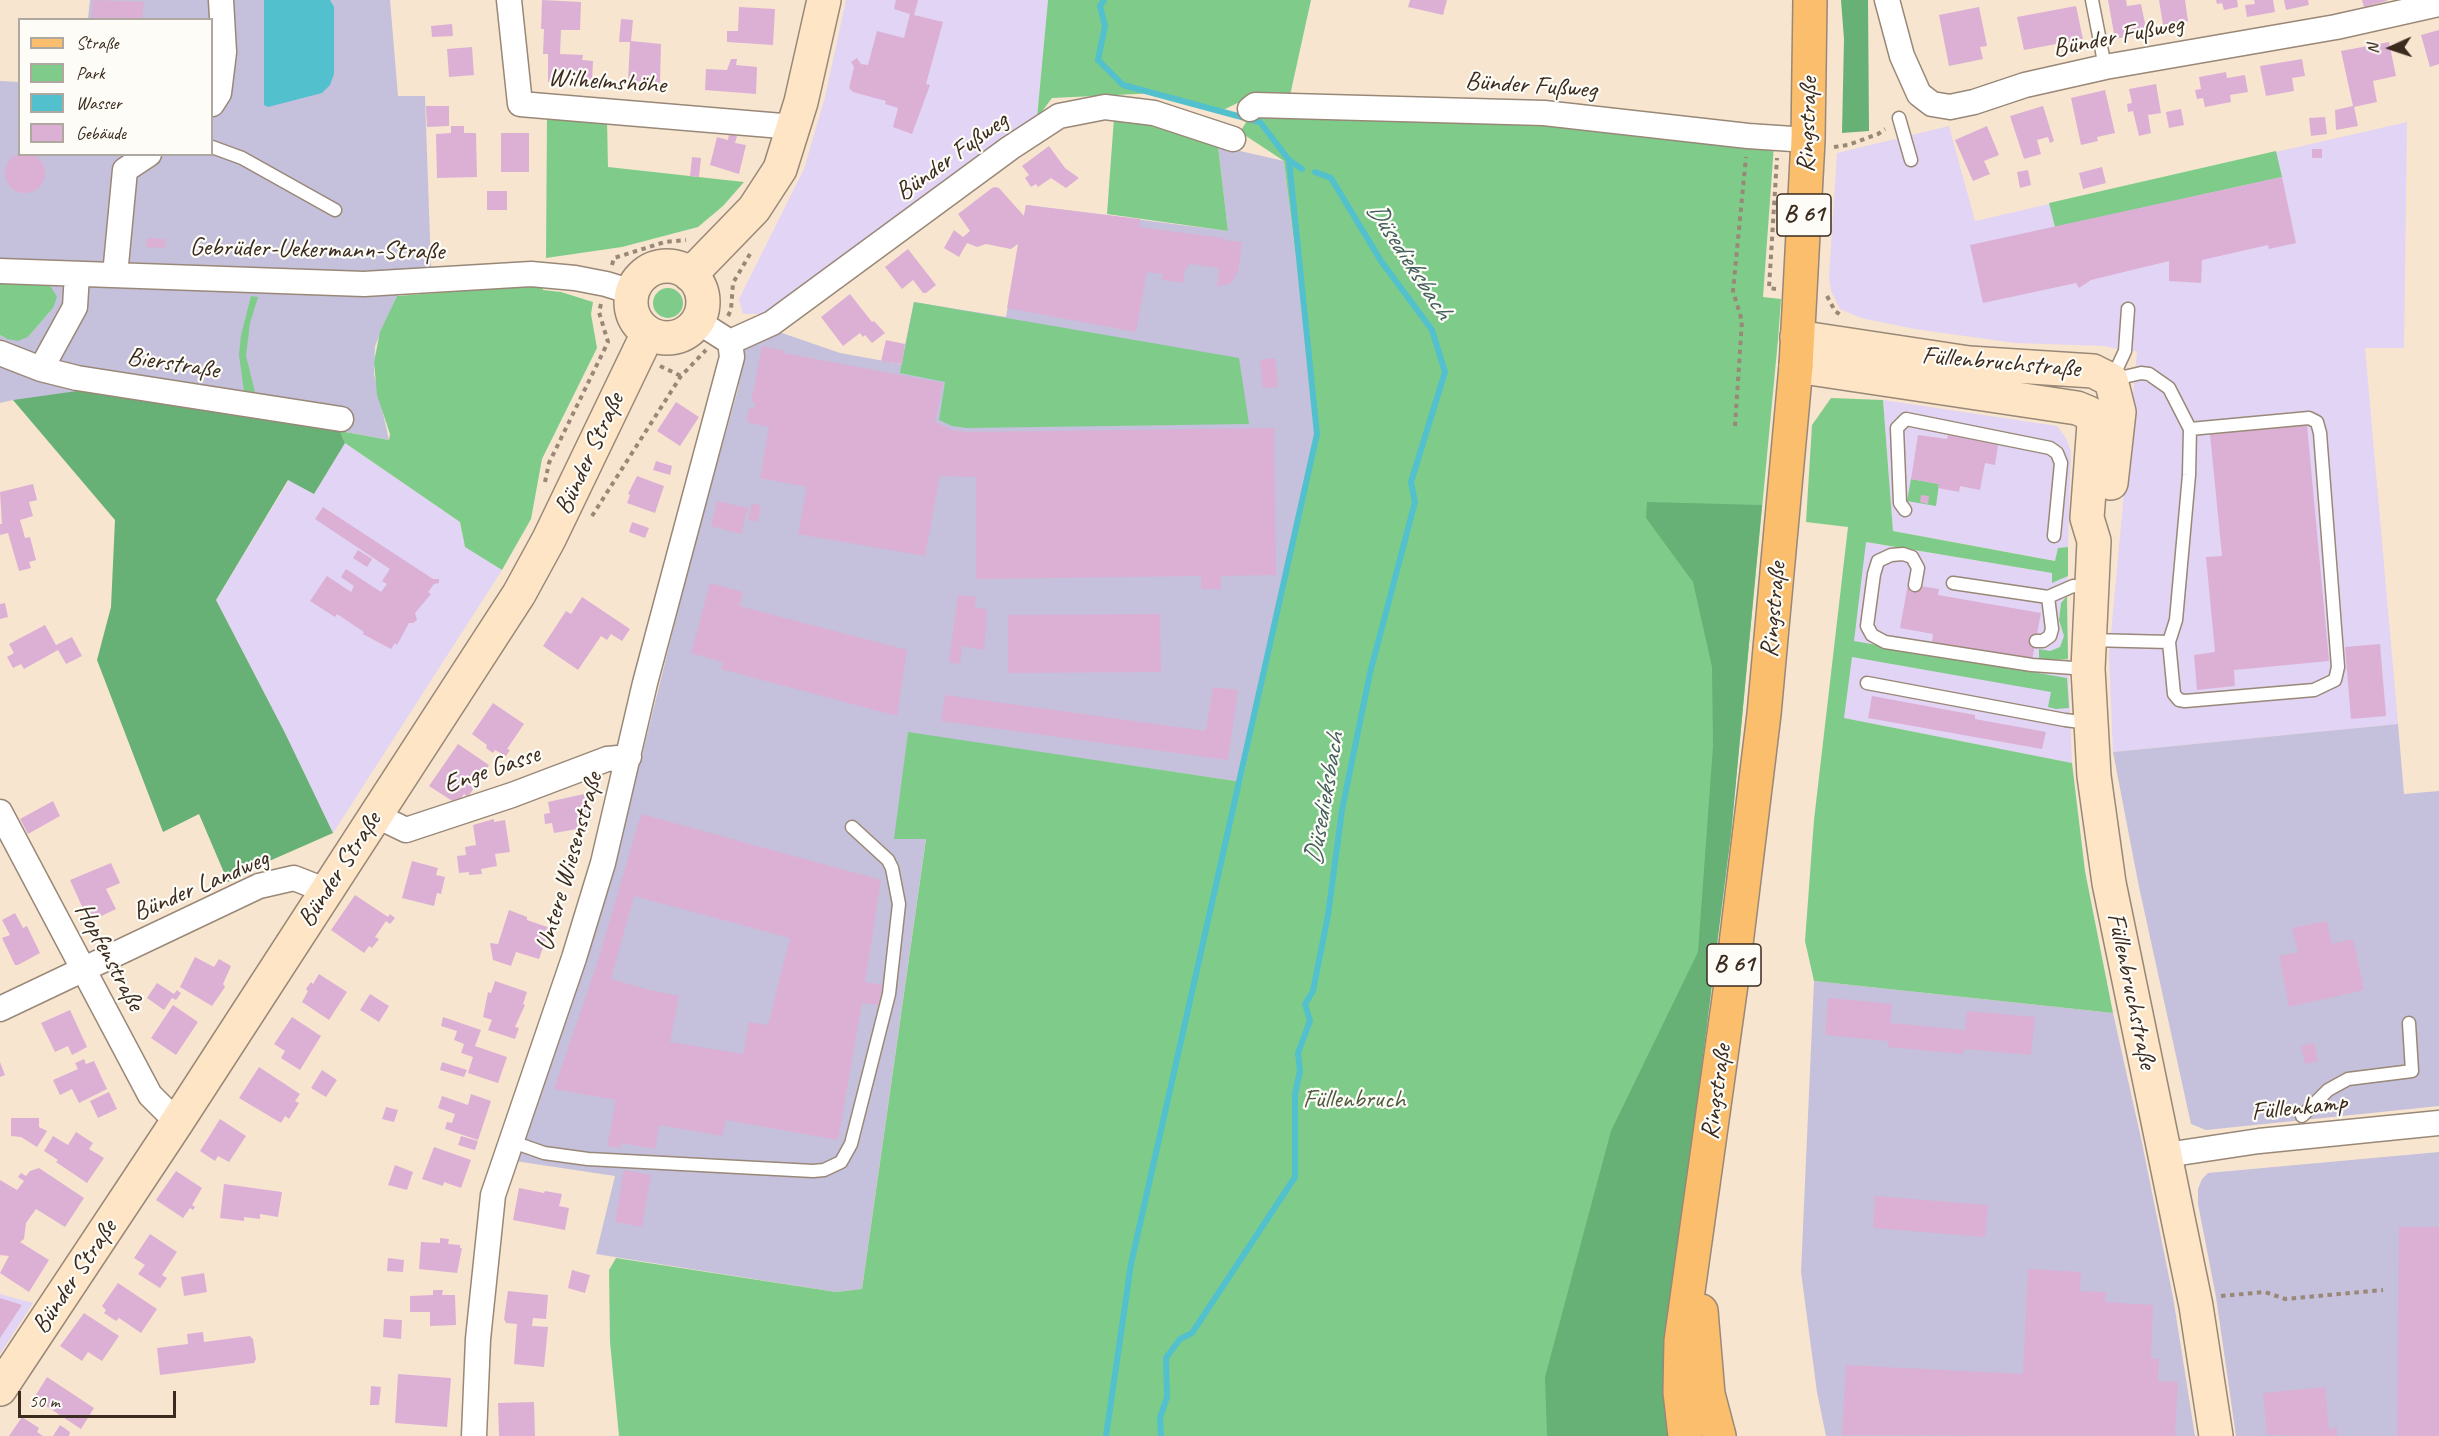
<!DOCTYPE html>
<meta charset="utf-8">
<style>
body{margin:0}
#map{position:relative;width:2439px;height:1436px;overflow:hidden;background:#f7e5d0;font-family:Caveat,sans-serif}
canvas{display:block}
.legend{position:absolute;left:18px;top:18px;width:195px;height:138px;box-sizing:border-box;background:#fdfcf7;border:2px solid #afa8a0;margin:0;padding:8px 10px;list-style:none;font-size:18px;color:#3b2a1e}
.legend li{display:flex;align-items:center;gap:12px;height:30px}
.legend b{width:30px;border:2px solid #afa8a0}
.north{position:absolute;left:2361px;top:18px;width:60px;height:60px;-webkit-text-stroke:4px #fdfcf7;paint-order:stroke;rotate:267deg;font-size:16px;font-weight:700;line-height:24px;text-align:center;color:#3b2a1e}
.north::after{content:'';display:block;margin:auto;width:21px;height:27px;background:#3b2a1e;clip-path:polygon(50% 0,100% 100%,50% 72%,0 100%)}
.scale{position:absolute;left:18px;top:1391px;width:158px;height:27px;box-sizing:border-box;border:3px solid #3b2a1e;border-top:0;padding-left:8px;font-size:18px;line-height:21px;white-space:nowrap;color:#3b2a1e;-webkit-text-stroke:4px #fdfcf7;paint-order:stroke}
</style>
<div id="map">
<canvas width="2439" height="1436"></canvas>
<ul class="legend">
<li><b style="height:8px;background:#fabe6d"></b>Straße</li>
<li><b style="height:16px;background:#7fcc8a"></b>Park</li>
<li><b style="height:16px;background:#53c0cd"></b>Wasser</li>
<li><b style="height:16px;background:#dcb0d5"></b>Gebäude</li>
</ul>
<div class="north">N</div>
<div class="scale">50 m</div>
</div>
<script>
const ctx = document.querySelector('canvas').getContext('2d');
ctx.lineJoin = 'round';
function fill(path, color) { ctx.fillStyle = color; ctx.fill(path, 'evenodd'); }
const poly = rows => new Path2D(rows.map(r => 'M' + r).join(''));
function trace(path, color, width, dash) { ctx.strokeStyle = color; ctx.lineWidth = width; ctx.lineCap = dash ? 'butt' : 'round'; ctx.setLineDash(dash || []); ctx.stroke(path); }
function label(font, color, halo, rows, align = 'center') {
  ctx.font = font + ' Caveat,sans-serif'; ctx.lineWidth = 4.5; ctx.setLineDash([]); ctx.textBaseline = 'middle'; ctx.strokeStyle = halo; ctx.fillStyle = color; for (const [text, x, y, turn = 0] of rows) {
    ctx.save(); ctx.translate(x, y); ctx.rotate((+turn || 0) * Math.PI / 180); ctx.textAlign = isNaN(turn) ? turn : align; if (halo) ctx.strokeText(text, 0, 0); ctx.fillText(text, 0, 0); ctx.restore();
  }
}
fill(poly([
 [846,0,1048,0,1037,118,779,305,762,314,743,314,739,299,804,169,825,97],
 [2407,122,2404,348,2365,348,2398,724,2113,752,2109,655,2137,351,2125,351,2105,346,2015,343,1915,329,1861,318,1840,309,1831,291,1829,277,1837,153,1949,126,1975,221],
 [1883,400,2057,426,2066,438,2071,451,2068,547,2058,548,2056,561,1893,531],
 [345,443,460,522,465,547,502,570,333,833,285,733,216,600,289,480,314,494],
 [1865,542,2052,573,2052,583,2068,576,2067,596,2061,603,2059,620,2064,636,2060,647,2050,651,2053,661,2068,659,2072,763,1843,718],
 [0,1294,33,1303,0,1354]
]), '#e1d4f4');
fill(poly([
 [90,0,390,0,398,96,425,96,431,267,397,296,375,346,374,374,389,440,340,431,13,400,0,403,0,335,7,339,28,337,53,308,0,282,0,81,19,82,20,154,212,154,212,20,88,19],
 [1218,146,1284,161,1318,434,1242,782,908,733,895,839,926,838,862,1289,836,1292,596,1254,615,1176,515,1161,582,969,642,755,693,550,738,389,746,341,779,332,840,353,901,364,914,302,1006,317,1026,205,1228,231],
 [2398,724,2404,794,2439,791,2439,1106,2206,1130,2191,1124,2139,887,2113,752],
 [1814,981,2113,1013,2142,1143,2173,1297,2195,1436,1826,1436,1817,1392,1801,1272],
 [2439,1152,2439,1436,2236,1436,2216,1297,2198,1204,2198,1189,2202,1179,2208,1173]
]), '#c5c0db');
fill(poly([
 [1048,0,1311,0,1289,100,1254,95,1219,112,1158,93,1052,98,1037,118],
 [1255,108,1543,119,1774,145,1763,297,1781,299,1778,340,1731,834,1668,1278,1676,1436,619,1436,610,1342,609,1270,616,1258,836,1292,862,1289,926,839,894,839,908,732,1242,782,1318,434,1284,161,1240,132],
 [547,117,607,120,608,167,744,182,723,206,698,227,622,247,546,258],
 [1114,118,1137,121,1218,146,1228,231,1107,214],
 [2276,151,2282,177,2055,227,2049,203],
 [0,282,48,282,57,297,53,308,28,337,18,341,7,339,0,335],
 [525,286,542,287,543,290,561,292,593,302,591,314,597,348,542,459,531,519,502,570,465,547,460,522,345,443,340,431,389,440,390,434,377,395,374,362,380,332,397,296],
 '653 303a15 15 0 1 1 30 0a15 15 0 1 1-30 0Z',
 [251,296,258,297,250,323,246,356,255,392,244,391,239,355,241,335],
 [914,302,1239,358,1249,424,967,428,952,426,939,420,945,382,900,373],
 [1831,398,1883,400,1893,531,2055,561,2058,548,2068,547,2068,576,2052,583,2052,573,1866,542,1854,641,2067,678,2069,708,2056,709,2048,707,2051,692,1852,657,1844,718,2072,763,2085,871,2113,1013,1814,981,1805,941,1814,820,1848,527,1806,522,1812,425],
 [1911,479,1939,484,1936,506,1907,501],
 [2067,596,2068,659,2039,661,2039,649,2050,651,2060,647,2064,636,2059,620,2061,603]
]), '#7fcc8a');
fill(poly([
 [1841,0,1868,0,1869,131,1842,133,1844,39],
 [77,391,340,431,345,443,314,494,288,480,216,600,285,733,333,833,267,862,228,882,199,814,163,832,97,660,111,607,115,520,13,400],
 [1647,502,1762,505,1731,834,1675,1280,1677,1436,1547,1436,1545,1377,1611,1131,1698,952,1713,746,1712,667,1693,582,1646,518]
]), '#67b076');
fill(poly([
 [264,0,330,0,334,7,334,74,330,85,322,93,268,107,264,105]
]), '#53c0cd');
trace(poly([
 [1104,0,1100,6,1105,26,1098,60,1123,85,1260,122,1289,160,1302,169],
 [1106,1436,1131,1264,1317,434,1289,160],
 [1161,1436,1160,1418,1167,1397,1166,1358,1180,1339,1192,1333,1295,1177,1295,1094,1300,1071,1298,1053,1310,1021,1305,1004,1313,991,1328,915,1342,810,1370,673,1415,502,1411,482,1445,372,1432,330,1381,261,1331,178,1315,172]
]), '#53c0cd', 6);
fill(poly([
 [93,0,144,2,142,20,91,20],
 [542,0,581,2,580,30,561,30,560,54,583,55,582,60,593,61,592,81,581,81,582,84,548,82,548,54,543,54,544,29,541,29],
 [896,0,918,0,914,15,943,22,926,84,930,85,912,134,893,127,898,108,885,104,886,101,853,92,849,88,854,67,851,62,857,58,861,64,868,65,877,31,904,38,910,14,894,9],
 [1410,0,1447,0,1443,15,1408,7],
 [2108,0,2126,0,2127,6,2141,4,2147,33,2115,39],
 [2159,0,2185,0,2188,21,2163,25],
 [2216,0,2237,0,2238,7,2224,10,2222,3,2217,4],
 [2254,0,2273,0,2275,12,2247,17,2245,5,2255,4],
 [2284,0,2308,0,2309,5,2286,10],
 [2362,0,2387,0,2387,1,2364,7],
 [2076,6,2083,39,2024,50,2017,17],
 [739,7,775,9,773,45,727,42,727,31,738,31],
 [1979,7,1987,46,1980,47,1983,59,1949,66,1939,15],
 [621,19,633,20,631,41,661,44,660,83,628,81,630,42,619,42],
 [452,24,453,36,432,37,431,26],
 [2439,30,2439,64,2430,67,2421,35],
 [2389,42,2396,76,2373,81,2377,102,2354,107,2358,126,2336,130,2335,110,2353,106,2341,51],
 [472,47,474,75,449,77,447,49],
 [731,59,737,59,736,65,757,67,756,94,705,90,706,69,727,70],
 [2302,59,2305,76,2292,78,2294,91,2266,96,2260,66],
 [2226,72,2227,78,2245,75,2248,92,2230,95,2231,102,2205,107,2203,98,2197,99,2195,90,2201,89,2199,77],
 [2156,84,2161,113,2148,115,2151,133,2139,136,2133,111,2128,112,2127,104,2132,103,2129,89],
 [2105,90,2115,133,2097,137,2098,141,2081,145,2071,98],
 [426,106,449,106,449,126,427,127],
 [2043,106,2054,141,2050,143,2048,137,2037,140,2041,154,2024,159,2010,116],
 [2181,109,2184,125,2169,128,2166,112],
 [2325,117,2327,134,2311,136,2309,118],
 [451,126,464,126,464,133,476,133,477,177,437,178,436,134,451,133],
 [1987,126,1999,155,1984,161,1990,174,1973,181,1955,140],
 [501,133,529,133,529,172,501,172],
 [729,134,737,136,735,143,746,145,739,174,710,165,717,137,728,140],
 [1049,146,1065,168,1079,178,1066,188,1051,178,1038,187,1036,184,1031,187,1025,178,1029,175,1022,166],
 [2312,149,2322,149,2322,158,2312,158],
 '5 173a20 20 0 1 1 40 0a20 20 0 1 1-40 0Z',
 [692,157,701,158,699,177,690,176],
 [2102,167,2106,183,2083,189,2079,173],
 [2028,170,2031,185,2020,188,2017,172],
 [2282,177,2296,243,2269,249,2268,245,2202,260,2201,283,2169,281,2169,261,2091,280,2079,288,2076,283,1983,303,1970,245],
 [995,187,999,188,1024,216,1026,205,1140,219,1139,227,1223,238,1223,240,1242,242,1238,271,1231,283,1217,287,1219,268,1190,264,1185,270,1183,283,1162,280,1163,274,1147,272,1136,332,1007,308,1018,244,1011,249,986,244,977,247,967,243,959,257,944,248,954,230,963,237,970,231,958,214,992,188],
 [487,191,507,191,507,210,487,210],
 [147,238,166,239,165,248,146,247],
 [908,249,936,285,926,293,923,293,913,280,902,289,885,267],
 [850,294,872,322,874,321,885,333,872,343,865,335,863,337,860,333,843,346,821,317],
 [886,340,905,344,902,364,881,361],
 [762,346,784,351,783,353,943,383,935,422,952,430,968,432,1274,428,1276,575,1221,576,1221,589,1201,589,1201,576,976,579,976,477,940,476,925,556,798,534,807,487,760,478,769,427,749,423,747,419,749,408,754,409,755,402,751,402],
 [1275,358,1278,387,1263,388,1260,360],
 [676,402,699,417,680,446,657,431],
 [2307,425,2329,661,2234,670,2235,686,2197,690,2194,655,2215,652,2206,557,2222,556,2210,434],
 [1918,435,1947,439,1948,435,1998,445,1995,465,1985,463,1980,490,1960,486,1959,492,1938,488,1939,484,1911,479],
 [656,461,672,466,670,475,653,470],
 [637,476,664,486,655,513,627,503,630,495,628,494],
 [33,484,37,500,29,502,33,516,20,520,25,538,30,537,36,560,29,562,31,568,19,571,8,533,0,535,0,524,2,524,0,492],
 [1921,495,1929,496,1928,504,1920,502],
 [717,501,748,508,741,534,711,526],
 [752,503,761,506,757,522,748,520],
 [323,507,433,579,439,579,439,583,434,584,428,592,431,594,415,613,417,620,413,623,409,623,397,645,395,643,391,649,363,634,364,632,337,614,335,617,310,601,327,576,351,592,354,586,341,577,346,569,381,592,387,584,382,581,390,569,315,519],
 [632,522,649,528,645,538,629,532],
 [358,550,372,559,367,567,353,558],
 [710,583,743,592,739,606,907,650,897,716,721,669,723,662,691,653],
 [1908,584,1939,589,1938,595,2041,613,2032,660,1932,642,1933,634,1900,628],
 [958,595,976,597,975,607,985,609,987,612,984,650,962,646,960,664,949,662],
 [582,597,630,629,622,641,611,634,607,640,601,636,578,670,543,646,566,611,571,614],
 [5,603,8,617,0,619,0,604],
 [1160,614,1161,672,1008,673,1008,615],
 [45,625,56,645,72,637,82,656,66,664,58,650,24,669,21,664,13,668,7,657,14,653,9,644],
 [2380,644,2386,716,2351,719,2345,647],
 [1213,687,1238,690,1228,760,941,721,945,695,1206,731],
 [1872,696,1975,715,1975,719,2046,732,2042,749,1868,718],
 [493,703,524,724,507,749,510,750,506,756,495,750,493,753,486,748,487,745,472,734],
 [458,744,489,765,468,797,464,794,457,804,429,786],
 [584,794,589,827,554,833,552,823,545,824,544,814,550,813,548,802],
 [53,801,60,816,28,834,20,819],
 [641,814,881,880,865,982,883,985,879,1005,862,1003,838,1140,726,1120,722,1136,659,1125,655,1149,621,1143,621,1148,607,1146,616,1100,554,1089,597,964],
 [634,896,790,938,768,1025,749,1022,743,1054,670,1042,679,996,649,990,611,979],
 [494,819,494,822,505,820,510,852,495,854,497,866,481,869,482,874,469,875,469,872,459,873,457,856,466,855,465,847,476,845,473,825],
 [412,861,438,868,436,875,445,877,441,894,437,893,434,906,402,898],
 [111,863,120,883,106,889,116,909,89,922,70,880],
 [355,895,388,917,390,914,395,918,390,924,386,921,375,937,379,939,372,948,369,946,364,953,331,930],
 [509,910,527,917,527,920,550,928,539,959,516,952,511,966,493,960,490,943,498,944],
 [15,913,23,928,27,926,40,953,18,965,15,965,2,938,10,935,2,920],
 [2327,921,2332,944,2353,939,2364,990,2289,1007,2279,956,2298,952,2292,928],
 [195,957,214,967,219,959,231,966,223,984,225,987,212,1006,180,987],
 [319,974,347,992,329,1020,302,1002,308,991,306,989,311,982,313,984],
 [495,981,527,992,523,1004,525,1005,515,1027,519,1028,515,1039,488,1030,492,1020,483,1017,488,992,491,993],
 [157,983,174,994,177,990,181,993,176,1000,172,998,164,1010,147,998],
 [370,994,389,1006,379,1022,360,1010],
 [1828,998,1892,1004,1890,1023,1965,1030,1967,1011,2035,1017,2031,1055,1964,1049,1963,1054,1888,1047,1888,1041,1825,1035],
 [173,1005,198,1022,176,1055,151,1038],
 [70,1010,87,1047,72,1055,68,1046,55,1052,41,1023],
 [292,1017,321,1036,300,1070,281,1058,285,1051,274,1044],
 [443,1017,481,1030,475,1046,507,1057,498,1083,468,1073,473,1057,461,1053,464,1044,454,1040,457,1031,441,1026],
 [2314,1043,2318,1061,2305,1064,2301,1046],
 [84,1059,86,1064,94,1061,107,1089,79,1103,72,1089,60,1095,53,1080,78,1069,75,1063],
 [0,1062,5,1075,0,1077],
 [442,1062,467,1070,464,1077,440,1070],
 [259,1067,300,1094,295,1101,299,1103,289,1119,285,1116,281,1123,239,1098],
 [322,1070,337,1080,326,1097,311,1088],
 [109,1092,117,1109,98,1118,90,1101],
 [471,1094,491,1101,478,1140,445,1129,447,1122,452,1123,455,1114,438,1108,442,1096,468,1105],
 [386,1107,398,1110,394,1122,382,1119],
 [11,1118,39,1118,39,1127,47,1131,37,1147,21,1137,11,1136],
 [220,1119,246,1136,229,1162,218,1156,215,1161,200,1151],
 [76,1132,93,1143,89,1149,104,1158,87,1183,56,1162,58,1160,44,1151,53,1136,68,1145],
 [461,1136,478,1141,475,1150,458,1145],
 [434,1147,471,1160,461,1188,444,1182,443,1186,422,1179],
 [395,1165,413,1172,407,1190,388,1185],
 [39,1168,84,1198,65,1227,36,1209,26,1223,24,1239,20,1242,49,1260,29,1292,0,1273,9,1256,0,1255,0,1180,17,1190,24,1181,18,1177,21,1173,26,1176,30,1171],
 [624,1170,651,1175,642,1227,615,1222],
 [176,1171,202,1188,192,1205,195,1207,193,1210,190,1208,183,1218,156,1200],
 [224,1184,282,1192,278,1217,260,1214,260,1219,244,1217,244,1221,220,1218],
 [519,1188,544,1193,545,1191,562,1194,559,1206,569,1208,565,1230,513,1220],
 [1875,1196,1988,1205,1985,1237,1873,1228],
 [2399,1227,2439,1227,2439,1436,2397,1436],
 [150,1234,177,1252,162,1275,167,1278,160,1288,138,1274,145,1265,134,1258],
 [440,1238,449,1239,448,1244,460,1245,460,1248,462,1248,457,1273,419,1269,421,1242,440,1243],
 [388,1258,404,1260,403,1272,387,1271],
 [2028,1269,2081,1272,2080,1291,2106,1292,2105,1302,2153,1305,2151,1358,2159,1359,2158,1381,2178,1382,2175,1436,1842,1435,1846,1365,2023,1374],
 [572,1270,590,1275,585,1293,568,1288],
 [204,1273,207,1292,184,1296,181,1277],
 [118,1283,157,1309,141,1333,119,1318,116,1321,104,1313,106,1310,102,1306],
 [433,1290,443,1290,442,1295,455,1295,456,1325,430,1326,430,1312,410,1312,410,1296,433,1295],
 [508,1291,548,1295,546,1319,533,1318,532,1326,548,1327,544,1367,514,1364,517,1324,506,1323,504,1319],
 [0,1298,22,1305,0,1338],
 [84,1313,119,1336,102,1361,88,1352,82,1361,60,1346],
 [384,1319,402,1320,401,1339,383,1337],
 [203,1332,204,1342,250,1336,253,1339,256,1359,254,1363,160,1375,157,1348,188,1344,187,1334],
 [398,1374,451,1378,447,1427,395,1423],
 [47,1377,94,1408,81,1429,34,1398],
 [371,1386,381,1387,379,1405,370,1405],
 [2325,1387,2329,1429,2337,1428,2337,1436,2267,1435,2263,1393],
 [534,1402,535,1436,499,1436,498,1403],
 [22,1417,39,1428,37,1432,43,1436,9,1436],
 [60,1425,70,1432,69,1436,53,1436]
]), '#dcb0d5');
const lane = poly([
 [2092,0,2105,67],
 [1899,118,1911,160],
 [212,147,242,158,335,210],
 [2112,379,2125,351,2128,309],
 [1905,510,1900,503,1897,428,1906,419,2050,448,2057,453,2061,463,2054,536],
 [1953,583,2048,597,2073,586,2090,588],
 [1915,585,1918,568,1912,557,1903,554,1891,555,1878,561,1874,574,1867,626,1872,635,1885,642,2032,665,2087,669],
 [2090,640,2169,642,2176,620,2189,475,2190,429,2169,388,2149,374,2141,373,2111,380],
 [2036,641,2043,641,2050,636,2052,629,2048,597],
 [2169,642,2174,694,2179,700,2185,701,2314,690,2335,680,2338,667,2320,433,2317,422,2309,418,2190,429],
 [1867,683,2065,720,2089,723],
 [2302,1116,2328,1090,2348,1079,2412,1071,2409,1023],
 [510,1141,544,1153,588,1159,813,1171,824,1170,841,1162,851,1144,889,994,899,904,892,868,888,860,852,827]
]);
const street = poly([
 [509,0,520,104,794,127],
 [1887,0,1902,56,1919,94,1932,104,1950,107,1974,102,2025,85,2105,67,2336,27,2439,4],
 [212,104,219,93,224,52,221,0],
 [1250,109,1255,105,1544,113,1748,136,1808,140],
 [0,271,364,284,531,274,575,278,606,284,632,292],
 [115,275,125,170,149,154],
 [730,342,772,323,1010,148,1059,116,1105,107,1154,113,1233,139],
 [0,353,41,369,77,378,341,419],
 [41,369,75,307,77,274],
 [0,812,150,1095,177,1122],
 [375,815,406,830,512,795,607,759,629,757],
 [0,1009,259,886,294,878,327,891],
 [2166,1155,2259,1141,2439,1123],
 [474,1436,478,1339,493,1195,574,958,603,863,645,683,732,357,730,342,697,321]
]);
const secondary = poly([
 '631 302a36 36 0 1 1 72 0a36 36 0 1 1-72 0Z',
 [690,275,754,209,780,169,801,102,824,0],
 [1797,337,1969,363,2093,371,2111,380,2119,412,2111,483],
 [1796,366,2077,408,2089,413,2094,424,2087,518,2094,541,2088,669,2094,776,2109,883,2196,1306,2216,1436],
 [0,1389,177,1122,519,594,549,539,648,333]
]);
const primary = poly([
 [1796,366,1808,140,1810,0]
]);
const highway = poly([
 [1701,1311,1708,1394,1719,1436],
 [1685,1436,1680,1392,1681,1341,1732,977,1764,714,1796,366]
]);
trace(lane, '#987', 15);
trace(street, '#987', 27);
trace(secondary, '#987', 36);
trace(primary, '#987', 36);
trace(highway, '#987', 36);
trace(poly([
 [1834,147,1848,145,1878,134,1885,129],
 [612,265,614,258,665,242,686,240],
 [1776,289,1769,288,1777,158],
 [1827,296,1835,311,1842,316],
 [728,316,731,310,733,283,750,254],
 [660,366,681,376],
 [1735,426,1742,321,1733,291,1746,157],
 [545,482,549,463,608,342,599,312,601,304],
 [592,516,681,376,706,350],
 [2221,1296,2265,1292,2285,1299,2383,1290]
]), '#987', 4, [4.5, 4.5]);
trace(lane, '#fff', 12);
trace(street, '#fff', 24);
trace(secondary, '#fde5c5', 33);
trace(primary, '#fabe6d', 33);
trace(highway, '#fabe6d', 33);
for (const [x, y, w] of [
 [1804,215,54],
 [1734,965,54]
]) { const box = new Path2D(); box.roundRect(x - w / 2, y - 21, w, 42, 4.5); ctx.fillStyle = '#fdfcf7'; ctx.fill(box); trace(box, '#3b2a1e', 1.5); }
label('bold 24px', '#3b2a1e', null, [
 ["B 61",1804,215],
 ["B 61",1734,965]
]);
label('26px', '#3b2a1e', '#fdfcf7', [
 ["Bünder Fußweg",2118,37,-11],
 ["Wilhelmshöhe",607,82,4],
 ["Bünder Fußweg",1531,86,4],
 ["Ringstraße",1808,125,-88],
 ["Bünder Fußweg",952,157,-36],
 ["Gebrüder-Uekermann-Straße",317,250,1],
 ["Füllenbruchstraße",2001,363,5],
 ["Bierstraße",173,364,9],
 ["Bünder Straße",590,454,-65],
 ["Ringstraße",1774,610,-85],
 ["Enge Gasse",492,770,-19],
 ["Untere Wiesenstraße",570,862,-74],
 ["Bünder Straße",340,870,-57],
 ["Bünder Landweg",201,886,-23],
 ["Hopfenstraße",109,957,62],
 ["Füllenbruchstraße",2131,991,78],
 ["Ringstraße",1717,1092,-82],
 ["Füllenkamp",2299,1108,-6],
 ["Bünder Straße",75,1277,-56]
]);
label('26px', '#4f5b3e', '#fdfcf7', [
 ["Füllenbruch",1354,1100]
]);
label('italic 27px', '#435e5b', '#fdfcf7', [
 ["Düsedieksbach",1409,261,57],
 ["Düsedieksbach",1325,799,-80]
]);
</script>
